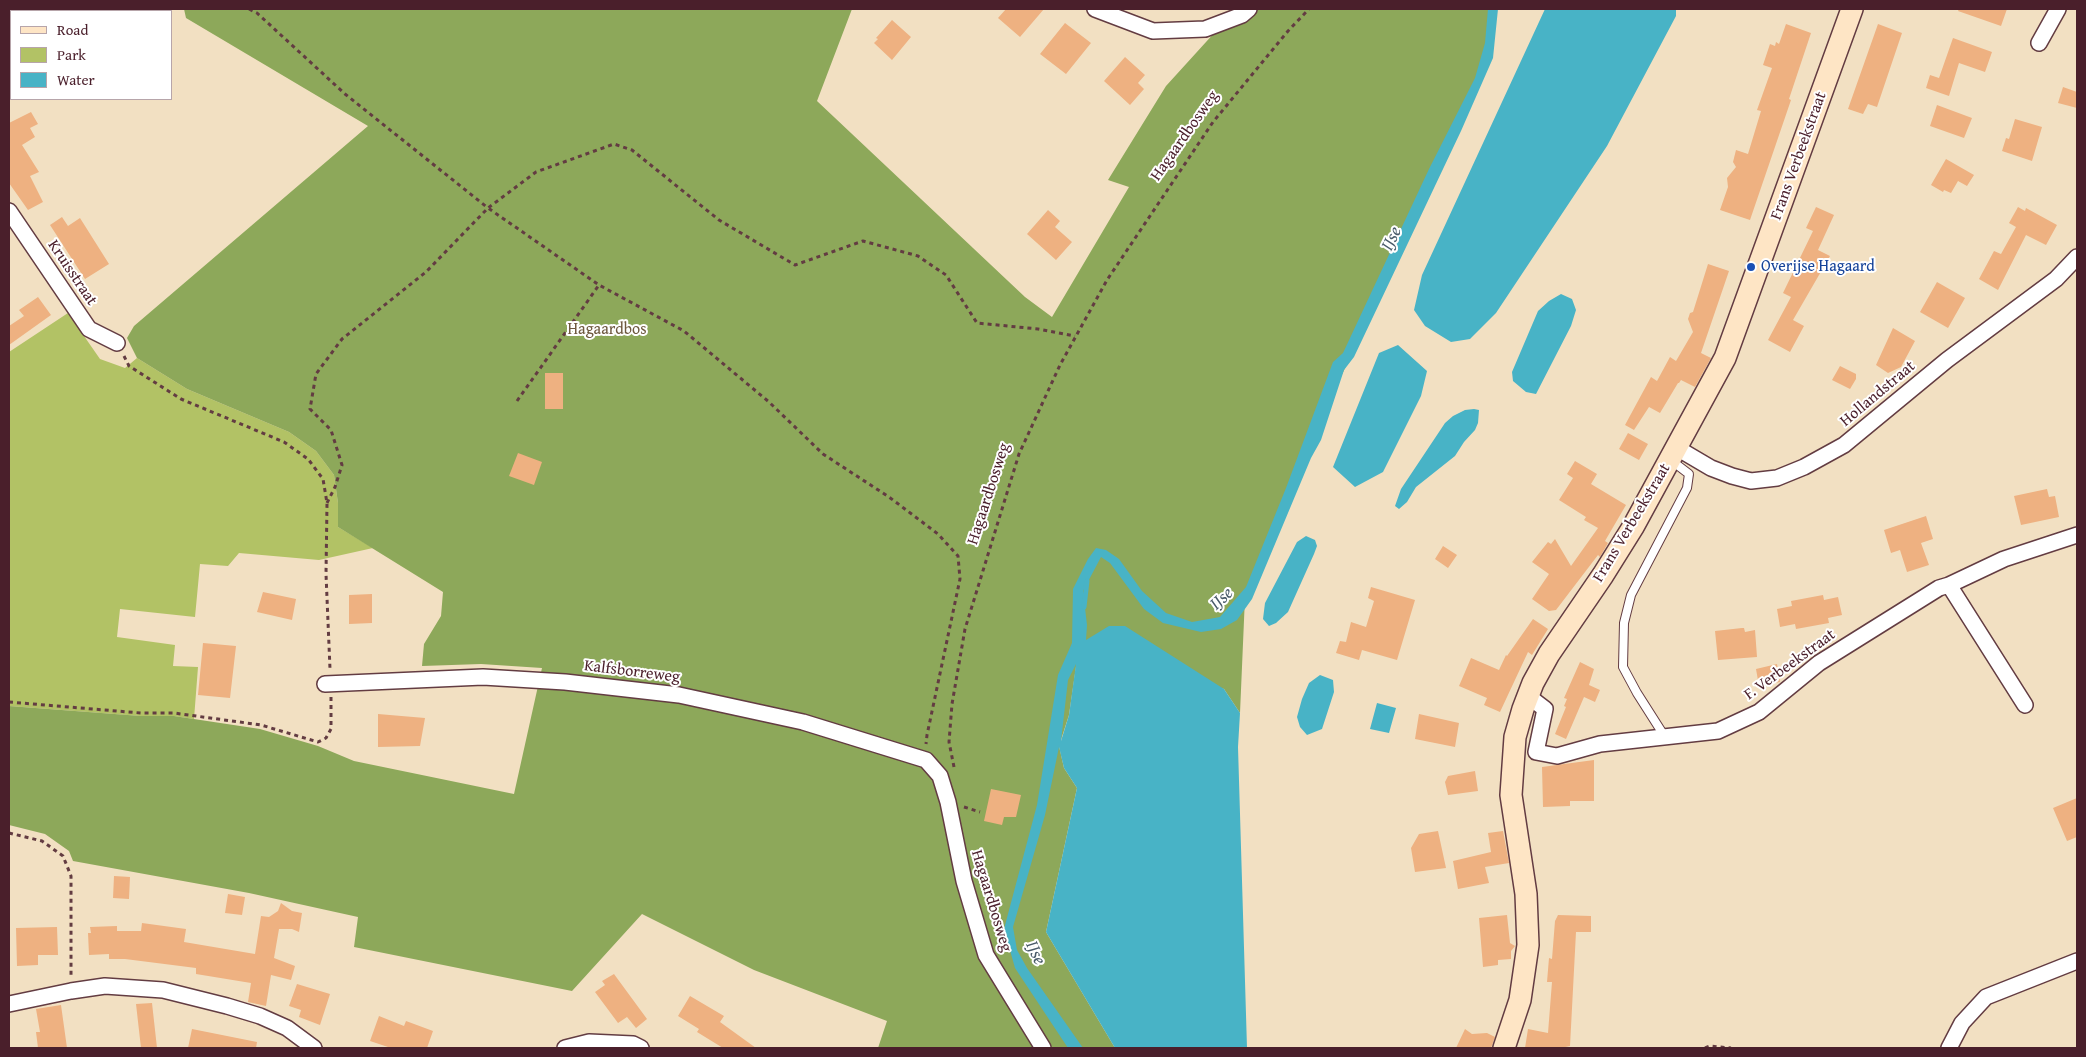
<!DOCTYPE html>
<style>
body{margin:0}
#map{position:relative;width:2086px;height:1057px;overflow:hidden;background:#f2e0c2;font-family:"Gentium Book Plus",serif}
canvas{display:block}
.frame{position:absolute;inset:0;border:10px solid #4a1f2b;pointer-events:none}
.legend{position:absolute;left:10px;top:10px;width:162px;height:90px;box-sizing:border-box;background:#fff;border:1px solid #b7a5aa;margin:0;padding:6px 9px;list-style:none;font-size:15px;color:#4a1f2b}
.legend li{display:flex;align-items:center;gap:10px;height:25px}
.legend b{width:25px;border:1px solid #b7a5aa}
</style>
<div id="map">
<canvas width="2086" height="1057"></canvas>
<div class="frame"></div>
<ul class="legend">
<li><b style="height:6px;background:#fee5c5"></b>Road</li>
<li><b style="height:14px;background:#b2c265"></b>Park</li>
<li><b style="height:14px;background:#48b3c6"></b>Water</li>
</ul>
</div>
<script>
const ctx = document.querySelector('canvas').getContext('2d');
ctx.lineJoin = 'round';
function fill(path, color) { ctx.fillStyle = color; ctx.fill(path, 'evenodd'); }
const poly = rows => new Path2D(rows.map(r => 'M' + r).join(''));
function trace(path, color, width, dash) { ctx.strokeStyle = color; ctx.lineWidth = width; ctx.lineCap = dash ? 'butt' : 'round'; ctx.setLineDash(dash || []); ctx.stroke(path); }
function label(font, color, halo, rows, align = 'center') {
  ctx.font = font + ' "Gentium Book Plus",serif'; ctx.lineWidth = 4; ctx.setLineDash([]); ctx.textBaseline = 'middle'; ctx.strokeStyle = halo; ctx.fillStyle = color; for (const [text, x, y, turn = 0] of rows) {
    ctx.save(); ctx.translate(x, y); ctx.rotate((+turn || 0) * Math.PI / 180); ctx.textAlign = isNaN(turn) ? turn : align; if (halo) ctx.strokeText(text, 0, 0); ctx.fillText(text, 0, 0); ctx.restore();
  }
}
fill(poly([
 [68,313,100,359,125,368,137,358,187,389,289,432,316,451,334,475,338,503,338,527,373,548,319,560,239,553,228,566,200,564,195,617,120,609,117,637,175,645,173,666,198,667,194,719,174,716,141,716,9,706,9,352]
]), '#b2c265');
fill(poly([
 [184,9,852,9,817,101,1025,297,1052,317,1129,187,1108,180,1166,86,1216,31,1240,9,1493,9,1486,64,1320,422,1245,597,1240,713,1224,689,1078,653,1069,715,1059,746,1064,768,1077,788,1046,932,1115,1048,878,1048,887,1021,754,970,642,914,572,991,354,947,358,917,249,893,73,861,69,851,45,834,9,825,9,706,141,716,174,716,260,729,318,746,354,761,514,794,542,668,481,664,422,666,424,644,441,616,443,592,338,527,338,503,334,475,316,451,289,432,187,389,137,358,127,338,134,326,368,126,186,18]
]), '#8da85a');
fill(poly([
 [1488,9,1498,9,1493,58,1461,131,1354,357,1344,370,1321,440,1311,458,1252,599,1237,620,1221,629,1201,632,1163,623,1144,609,1110,563,1101,557,1083,591,1087,625,1086,640,1109,626,1125,626,1224,689,1240,713,1238,747,1247,1048,1115,1048,1046,932,1077,788,1064,768,1059,747,1045,815,1013,927,1017,950,1027,968,1083,1048,1068,1048,1015,968,1004,929,1037,805,1058,675,1072,643,1073,589,1088,559,1096,548,1106,550,1119,559,1142,591,1166,613,1192,622,1220,617,1246,587,1286,488,1333,362,1343,353,1429,169,1475,78,1485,43],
 [1076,664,1069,715,1061,741,1068,680],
 [1545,9,1676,9,1676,16,1607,146,1496,313,1470,339,1451,342,1425,326,1414,310,1422,275],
 [1561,294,1572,299,1576,310,1571,326,1536,394,1526,392,1513,381,1512,372,1538,311,1549,301],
 [1398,345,1427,371,1421,396,1383,472,1355,487,1333,467,1379,353],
 [1474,409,1479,410,1478,423,1475,430,1464,442,1455,456,1416,487,1407,502,1399,509,1395,506,1401,489,1445,423,1453,416,1465,410],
 [1306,536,1315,540,1317,546,1314,554,1288,612,1276,623,1269,626,1263,619,1265,603,1297,542],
 [1320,675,1333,680,1334,692,1322,729,1307,735,1300,727,1297,717,1302,699,1309,683],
 [1377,703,1396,708,1389,733,1370,729]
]), '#48b3c6');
trace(poly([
 [1084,607,1087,581]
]), '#48b3c6', 5);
fill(poly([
 [1006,9,1044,9,1020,37,998,18],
 [1959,9,2007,9,2001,26,1958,11],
 [892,20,911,37,892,60,874,43,878,39,876,38],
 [1065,23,1091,43,1066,74,1040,54],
 [1786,24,1811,33,1789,99,1791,100,1750,220,1720,210,1728,187,1727,178,1736,167,1733,162,1736,150,1748,154,1761,111,1757,110,1772,68,1763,65,1770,44,1775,46,1776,42,1779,44],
 [1878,24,1902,33,1877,107,1868,104,1863,114,1848,109],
 [1953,38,1992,52,1985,72,1959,63,1949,96,1926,88,1930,75,1939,78],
 [1125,57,1145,75,1138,83,1144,89,1130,105,1104,81],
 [2063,87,2077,92,2077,108,2058,103],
 [1937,105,1972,118,1964,138,1930,126],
 [31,112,38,124,30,128,35,137,22,145,39,172,30,176,43,202,28,210,9,183,9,123],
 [2015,119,2042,127,2032,161,2002,151,2006,138,2009,139],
 [1946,159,1974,175,1967,186,1958,181,1951,193,1944,190,1943,192,1931,185],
 [1816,207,1834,215,1818,250,1830,256,1793,320,1804,326,1790,352,1768,340,1791,297,1783,293,1813,231,1806,228],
 [2018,207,2025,211,2026,208,2057,225,2046,245,2026,235,1998,290,1979,279,1994,251,2001,254,2016,227,2009,223],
 [1048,210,1060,221,1055,227,1072,242,1056,260,1027,234],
 [62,217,68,226,80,218,109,264,85,279,50,225],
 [1708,264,1729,271,1701,353,1711,358,1695,387,1681,380,1679,383,1678,383,1660,413,1649,407,1634,430,1625,425,1651,377,1657,381,1670,357,1676,361,1693,332,1688,319,1690,313,1693,312],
 [1937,282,1965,298,1948,328,1920,312],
 [38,297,51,315,9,345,9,326,24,316,19,310],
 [1893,328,1915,341,1901,367,1888,373,1876,365],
 [1840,366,1856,374,1856,379,1850,389,1832,380],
 [545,373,563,373,563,409,545,409],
 [1628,433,1648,444,1639,460,1619,449],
 [518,453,542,462,534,485,509,476],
 [1575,461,1597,474,1591,484,1626,505,1605,541,1608,543,1600,557,1598,555,1556,610,1549,611,1532,599,1549,574,1532,562,1548,542,1551,544,1555,539,1571,566,1598,528,1584,520,1586,517,1559,500,1573,478,1567,474],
 [2047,489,2049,497,2055,496,2059,517,2021,525,2014,496],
 [1926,516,1933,539,1921,543,1929,565,1907,572,1900,550,1891,553,1884,530],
 [1443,546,1457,555,1448,568,1435,559],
 [1371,587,1415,600,1397,660,1362,650,1359,660,1336,653,1340,641,1346,642,1351,622,1366,627,1374,601,1368,598],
 [263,592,296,599,292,620,257,612],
 [372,594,372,623,349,624,349,595],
 [1823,595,1824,600,1838,597,1842,615,1828,618,1829,623,1796,629,1795,624,1780,627,1777,609,1792,606,1791,601],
 [1533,619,1548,629,1532,655,1528,652,1500,712,1484,705,1487,698,1459,686,1471,658,1499,670,1506,655,1507,656],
 [1742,628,1744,628,1745,632,1755,630,1757,657,1718,660,1715,631],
 [203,643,236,646,230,698,198,695],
 [1580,662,1594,669,1589,685,1600,690,1595,702,1584,697,1566,739,1555,734,1566,707,1564,706,1567,699,1564,698],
 [1777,664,1780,682,1759,686,1756,669],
 [378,714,425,718,420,746,378,747],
 [1419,714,1459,723,1455,747,1415,739],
 [1594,760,1594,801,1570,801,1570,806,1543,807,1542,767],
 [1475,771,1478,791,1448,795,1445,782,1448,776],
 [991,789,1021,795,1016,817,1004,817,1002,825,984,821],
 [2077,798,2077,837,2067,841,2053,808],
 [1438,831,1446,868,1415,872,1411,848,1419,834],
 [1503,831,1509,863,1485,867,1489,883,1458,889,1453,861,1491,852,1488,833],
 [114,876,130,877,129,899,113,898],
 [228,894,245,897,242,915,225,913],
 [281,903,292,911,302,913,299,932,292,929,279,929,274,958,295,966,291,980,271,975,266,1006,248,1002,251,983,196,974,196,968,125,959,109,959,109,954,89,955,88,933,91,933,90,927,117,926,117,931,141,931,142,923,186,929,184,942,255,954,261,916,269,917,278,911],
 [1507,915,1510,943,1515,946,1511,951,1511,959,1498,960,1498,965,1483,967,1479,918],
 [1558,915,1591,916,1591,932,1576,932,1570,1046,1561,1048,1525,1048,1528,1029,1548,1033,1552,982,1547,982,1549,958,1552,959,1555,921],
 [57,927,58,955,38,955,38,965,17,966,16,928],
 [614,974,647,1019,636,1028,627,1017,618,1023,595,992,605,985,602,981],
 [297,984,330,994,320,1025,299,1017,301,1010,289,1006],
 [690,996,724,1016,720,1022,756,1048,723,1048,697,1032,699,1029,678,1016],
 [152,1003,157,1048,141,1048,136,1004],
 [61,1005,67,1048,38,1048,36,1032,40,1032,36,1009],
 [379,1016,404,1026,406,1021,433,1031,427,1048,391,1048,370,1041],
 [192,1029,257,1042,256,1048,188,1048],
 [1465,1029,1472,1034,1487,1033,1495,1037,1491,1048,1456,1048]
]), '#eeb181');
const service = poly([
 [1665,737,1637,693,1623,667,1624,623,1631,595,1687,488,1689,474,1672,461]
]);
const minor = poly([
 [1095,9,1153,31,1205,29,1242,15,1249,9],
 [2039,43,2058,9],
 [9,211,89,329,117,343],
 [1677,448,1711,468,1732,476,1751,481,1777,478,1804,467,1844,445,1947,360,2056,279,2077,257],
 [1949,585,2004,559,2077,535],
 [325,684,483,677,565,682,679,695,803,722,926,760,940,776,948,802,964,881,986,955,1043,1048],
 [1528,696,1545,709,1536,752,1557,756,1600,744,1718,731,1759,712,1819,663,1939,588,1949,585,2025,705],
 [9,1004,71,991,105,986,163,990,227,1006,260,1016,287,1028,314,1048],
 [565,1048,589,1042,633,1044,641,1048],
 [1949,1048,1962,1023,1986,997,2077,961]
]);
const secondary = poly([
 [1504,1048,1520,1000,1528,945,1526,894,1511,795,1515,737,1523,709,1533,683,1549,654,1603,575,1633,527,1725,358,1852,9]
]);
trace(service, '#633c42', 10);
trace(minor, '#633c42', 18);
trace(secondary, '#633c42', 24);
trace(poly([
 [249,9,257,13,345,94,488,208,536,172,614,144,632,150,719,220,795,265,863,241,918,256,946,275,977,323,1038,329,1075,336],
 [124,356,129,366,181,399,284,442,308,459,323,479,327,503,326,574,330,669],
 [517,401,599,285],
 [327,503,335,487,342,465,331,430,310,409,316,374,342,339,426,272,488,208,599,285,684,331,769,402,823,454,889,497,938,534,958,556,960,579,927,735,926,744],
 [9,702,141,713,174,713,261,725,318,742,326,738,331,729,331,697],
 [954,767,949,742,952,704,965,629,1019,454,1060,365,1107,280,1213,122,1288,31,1309,9],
 [964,807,980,812],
 [9,833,42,841,63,856,71,876,71,977],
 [1705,1048,1710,1046,1731,1048]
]), '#633c42', 3, [4, 4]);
trace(service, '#fff', 8);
trace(minor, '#fff', 15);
trace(secondary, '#fee5c5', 21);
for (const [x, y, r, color] of [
 [1751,267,5,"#1a4fb4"]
]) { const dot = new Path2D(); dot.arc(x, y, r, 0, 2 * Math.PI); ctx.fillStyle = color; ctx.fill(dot); trace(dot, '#fff', 2); }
label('16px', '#4a1f2b', '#fff', [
 ["Hagaardbosweg",1185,136,-55],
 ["Frans Verbeekstraat",1799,156,-70],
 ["Kruisstraat",72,273,56],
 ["Hollandstraat",1878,394,-40],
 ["Hagaardbosweg",989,494,-72],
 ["Frans Verbeekstraat",1632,523,-59],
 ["F. Verbeekstraat",1790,665,-36],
 ["Kalfsborreweg",632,672,7],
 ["Hagaardbosweg",991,901,73]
]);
label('16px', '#164399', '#fff', [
 ["Overijse Hagaard",1761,267]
], 'left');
label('16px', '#6e583f', '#fff', [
 ["Hagaardbos",607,330]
]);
label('italic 18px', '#495a69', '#fff', [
 ["IJse",1392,239,-65],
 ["IJse",1222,599,-43],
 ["IJse",1035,953,65]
]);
</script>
